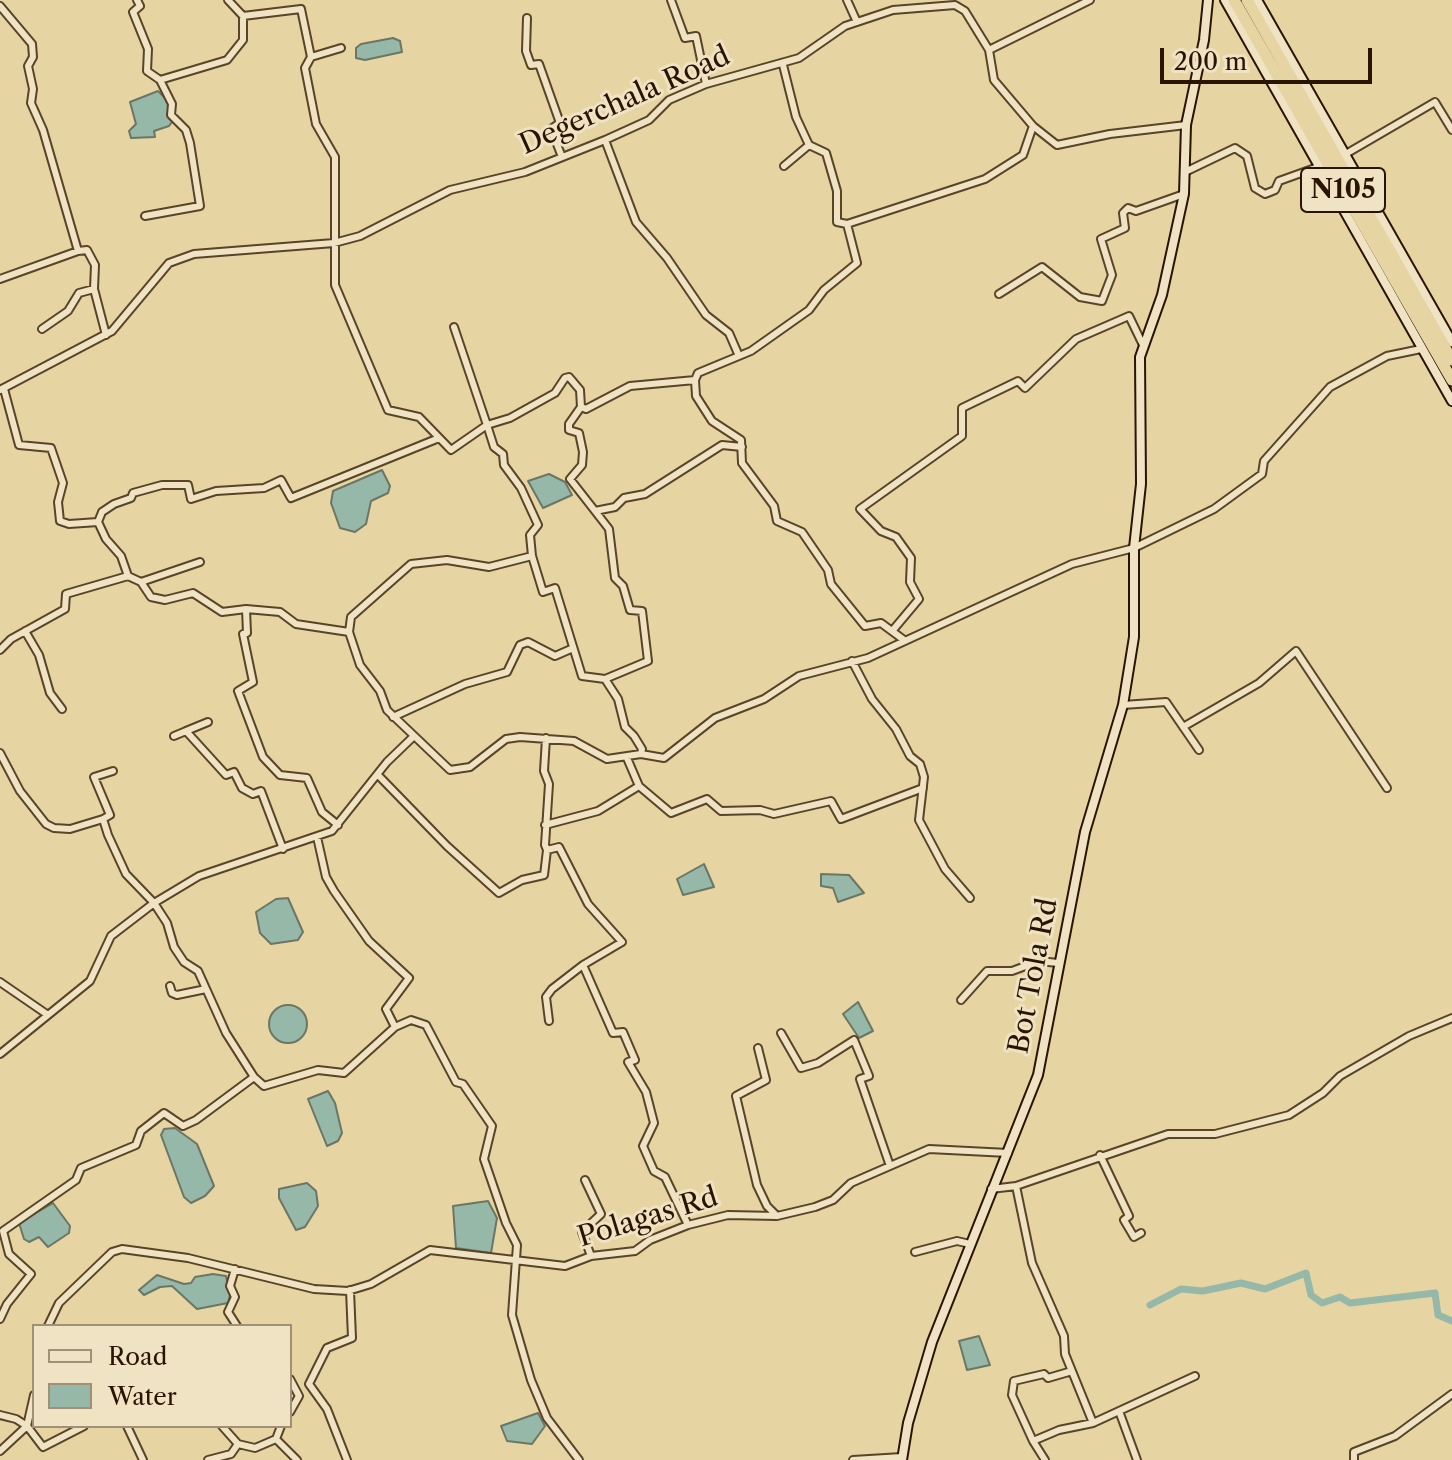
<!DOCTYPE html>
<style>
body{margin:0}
#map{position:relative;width:1452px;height:1460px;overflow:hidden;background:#e6d4a2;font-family:"Libre Caslon Text",serif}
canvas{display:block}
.legend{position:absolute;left:32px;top:1324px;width:260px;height:104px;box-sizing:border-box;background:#efe3c3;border:2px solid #a09075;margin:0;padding:10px 14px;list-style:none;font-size:24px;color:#2a1400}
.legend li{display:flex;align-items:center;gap:16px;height:40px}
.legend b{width:40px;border:2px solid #a09075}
.scale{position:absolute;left:1160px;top:48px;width:212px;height:36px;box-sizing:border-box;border:4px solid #2a1400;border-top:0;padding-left:10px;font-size:24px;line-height:28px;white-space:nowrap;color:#2a1400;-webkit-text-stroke:6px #efe3c3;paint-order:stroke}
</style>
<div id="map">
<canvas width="1452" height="1460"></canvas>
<ul class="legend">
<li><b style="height:10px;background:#efe3c3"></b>Road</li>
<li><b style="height:22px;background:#96b8a8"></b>Water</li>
</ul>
<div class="scale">200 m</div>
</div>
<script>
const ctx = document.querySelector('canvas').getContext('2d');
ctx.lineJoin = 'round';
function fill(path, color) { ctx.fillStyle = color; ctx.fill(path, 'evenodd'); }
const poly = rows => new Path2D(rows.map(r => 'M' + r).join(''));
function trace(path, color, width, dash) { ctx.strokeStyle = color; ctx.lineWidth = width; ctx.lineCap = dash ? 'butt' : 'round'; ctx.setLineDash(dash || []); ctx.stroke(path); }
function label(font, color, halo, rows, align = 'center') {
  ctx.font = font + ' "Libre Caslon Text",serif'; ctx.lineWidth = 6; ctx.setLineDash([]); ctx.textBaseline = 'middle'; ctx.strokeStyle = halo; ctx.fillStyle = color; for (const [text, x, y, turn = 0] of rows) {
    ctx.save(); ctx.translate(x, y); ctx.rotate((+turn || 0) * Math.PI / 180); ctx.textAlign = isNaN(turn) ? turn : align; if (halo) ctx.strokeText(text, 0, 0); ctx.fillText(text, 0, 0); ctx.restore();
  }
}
const water = poly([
 [393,38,400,41,402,52,365,60,356,58,356,48,361,44,393,38],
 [158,91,169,102,172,122,169,126,154,131,155,137,131,138,129,131,136,124,130,102,158,91],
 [382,470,390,486,388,493,371,501,366,524,355,532,340,528,331,503,333,491,382,470],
 [549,474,565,482,572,495,543,508,528,481,549,474],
 [704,864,714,887,683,895,677,879,704,864],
 [821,874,849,875,864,893,838,902,833,888,821,886,821,874],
 [288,898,303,932,298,940,271,944,260,933,256,912,276,899,288,898],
 [858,1002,873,1031,859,1038,843,1014,858,1002],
 '269 1024a19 19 0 1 1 38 0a19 19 0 1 1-38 0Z',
 [328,1091,335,1103,342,1133,338,1141,327,1146,308,1099,328,1091],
 [175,1128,197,1144,214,1186,205,1196,191,1203,184,1197,161,1135,164,1129,175,1128],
 [307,1183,316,1191,318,1206,305,1227,296,1230,279,1198,279,1189,307,1183],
 [488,1201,497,1218,491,1253,456,1248,453,1206,488,1201],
 [53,1203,70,1226,69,1233,48,1247,39,1237,29,1242,24,1239,19,1223,53,1203],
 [213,1274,226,1276,230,1295,228,1303,197,1309,172,1286,160,1287,144,1295,139,1290,157,1275,184,1284,191,1283,195,1277,213,1274],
 [979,1336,990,1365,967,1370,959,1341,979,1336],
 [538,1413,545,1426,532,1444,507,1441,501,1426,538,1413]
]);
fill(water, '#96b8a8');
trace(water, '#6b7665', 2);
trace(poly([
 [1150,1305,1181,1289,1203,1291,1241,1283,1265,1289,1306,1273,1311,1295,1322,1303,1340,1297,1350,1303,1435,1293,1438,1315,1452,1321]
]), '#96b8a8', 7);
const street = poly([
 [137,0,140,6,133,12,148,49,147,71,160,80,227,60,243,40,243,16],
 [228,0,243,16,301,9,311,57,305,68,316,124,335,157,335,285,388,410,419,417,451,450,487,425,454,327],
 [671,0,685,38,696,36,706,84],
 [847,0,857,22],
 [0,6,32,44,33,57,28,66,33,89,31,103,43,130,78,251,87,250,95,265,94,289,106,335],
 [527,18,526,51,531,65,539,64,560,123,551,129,562,157],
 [989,50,994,80,1033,126],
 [311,57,341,48],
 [783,65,796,117,809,145],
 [605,140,636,222,667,258,706,315,729,333,739,356],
 [1344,155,1435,102,1452,130],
 [784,166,809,145,826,153,837,191,837,222,847,224],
 [1185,172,1235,148,1247,156,1255,188,1265,194,1275,190,1279,181,1318,167],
 [145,216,200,206,190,143,186,130,171,115,172,104,160,80],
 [0,279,78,251],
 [999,294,1042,267,1080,297,1102,301,1112,275,1101,239,1125,228,1123,213,1128,208,1136,211,1184,194],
 [42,329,68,311,79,293,94,289],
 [695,380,696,396,712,421,741,440,742,463,774,506,777,521,802,532,828,570,831,584,865,626,881,623,904,640],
 [4,389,19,445,51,448,63,483,58,502,60,521,69,524,98,522,106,539,121,556,128,576],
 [0,390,112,331,169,263,194,254,334,243,360,236,450,190,525,172,605,140,649,120,669,100,706,84,799,58,845,26,893,10,955,5,965,11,989,50,1090,0],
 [581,407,569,424,569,430,579,433,583,452,582,465,570,479,595,511,615,507,624,498,645,494,722,445,742,447],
 [595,511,609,529,615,578,623,586,630,610,642,611,648,661,605,679,618,699,625,727,634,736,642,749,641,754],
 [98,522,102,512,114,504,131,498,133,493,162,485,188,485,191,499,216,491,264,488,281,480,291,498,439,438],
 [532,556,530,535,538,525,521,488,504,465,503,454,494,447,487,425,510,418,555,393,565,378,569,377,580,390,581,407,586,409,630,386,695,380,698,373,751,351,809,310,824,290,857,263,847,224,985,179,1023,155,1033,126,1057,145,1110,134,1186,125],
 [141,582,200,562],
 [246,609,247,633,243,634,253,682,238,691,263,757,280,775,307,778,322,812,338,825],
 [893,630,919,599,910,582,911,558,896,537,881,531,860,509,962,436,962,408,1018,381,1025,388,1076,339,1129,316,1143,345],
 [25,631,39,655,50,693,62,709],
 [349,632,351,617,411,564,447,560,489,567,532,556,543,592,555,588,582,676,605,679],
 [0,650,11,639,65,609,66,594,128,576,141,582,151,597,165,600,193,593,222,612,246,609,280,612,296,624,349,632,360,665,380,691,387,710,450,770,470,767,506,739,520,737,574,741,607,759,641,754,664,758,715,718,764,699,799,676,868,658,1072,564,1134,548,1214,509,1262,474,1264,461,1330,387,1387,356,1421,349],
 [852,661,872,699,896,729,910,756,920,764,924,777,919,820,945,869,970,898],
 [1123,705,1166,702,1199,750],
 [393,717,465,684,507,672,520,645,528,642,555,656,571,649],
 [208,722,186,731,226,775,234,772,242,788,253,794,261,791,283,849],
 [1183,727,1259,683,1296,651,1387,788],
 [174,736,186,731],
 [546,738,544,771,549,784,545,845,547,850,559,847,588,904,622,942,583,965,613,1033,623,1032,635,1060,628,1062,646,1092,654,1123,643,1146,654,1171,665,1177,688,1225],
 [0,753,20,791,46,824,54,828,70,829,103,819],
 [627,758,639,786,671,813,707,799,721,811,760,810,774,814,831,801,841,819,923,788],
 [113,771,94,777,110,815,103,819,108,835,126,874,154,903,167,923,174,947,184,962,198,971,226,1033,254,1077,264,1086,318,1070,344,1073,395,1027,411,1020,426,1025,456,1082,463,1084,492,1126,484,1159,506,1223,517,1245,512,1315,531,1380,547,1418,579,1460],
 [378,775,447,846,499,893,522,880,544,875,547,850],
 [545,825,598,811,639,786],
 [317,837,326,877,334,891,369,941,409,978,386,1009,395,1027],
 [0,982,48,1015],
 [170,986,172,993,177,995,206,989],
 [961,1000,987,971,1012,971,1039,961,1058,963],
 [549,1021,546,997,552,989,583,965],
 [781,1033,801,1068,818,1063,854,1040,869,1076,860,1079,890,1166],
 [758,1048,766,1080,736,1096,757,1185,767,1206,777,1216],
 [0,1054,90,981,111,936,154,903,199,876,332,831,387,762,414,736],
 [1100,1155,1129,1216,1124,1220,1134,1237,1141,1233],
 [585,1180,601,1214,582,1232,591,1256],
 [1016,1186,1032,1263,1064,1336,1065,1354,1093,1423,1195,1376],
 [991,1189,1016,1186,1168,1134,1215,1134,1289,1115,1323,1093,1340,1076,1409,1036,1452,1018],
 [915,1252,957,1241,970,1244],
 [235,1269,230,1286,235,1297,228,1312,237,1326],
 [0,1319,7,1304,31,1274,9,1254,3,1231,76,1180,81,1168,136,1145,141,1131,164,1113,183,1126,196,1120,254,1077],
 [48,1326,59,1303,112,1252,122,1249,188,1258,314,1289,348,1291,371,1284,430,1250,565,1266,591,1256,635,1251,650,1240,688,1225,728,1215,777,1216,815,1207,833,1200,851,1183,929,1149,1008,1153],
 [1072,1371,1048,1378,1044,1374,1014,1381,1012,1395,1033,1441,1059,1430,1093,1423],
 [290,1379,299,1396,290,1412],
 [1119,1411,1137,1460],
 [0,1415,16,1419,27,1426,43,1447,84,1426],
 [127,1426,143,1460],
 [276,1439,281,1426],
 [1033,1441,1045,1460],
 [238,1444,255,1448,276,1439,297,1460],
 [0,1451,27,1426,34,1395],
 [208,1460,231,1454,238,1444,222,1426],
 [347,1460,327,1409,309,1384,327,1348,352,1338,350,1290],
 [853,1460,902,1457],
 [1354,1460,1354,1452,1395,1436,1452,1394]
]);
const secondary = poly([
 [1225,0,1452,401],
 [1257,0,1452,342],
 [902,1460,908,1423,932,1342,1038,1075,1085,832,1123,705,1134,637,1134,548,1141,484,1140,357,1162,295,1184,194,1186,125,1204,40,1208,0]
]);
const highway = poly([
 [1234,0,1452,380],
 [1247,0,1452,360]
]);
trace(street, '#594428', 10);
trace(secondary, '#2a1400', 12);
trace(highway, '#2a1400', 15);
trace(street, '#efe3c3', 6);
trace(secondary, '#efe3c3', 8);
trace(highway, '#e6d4a2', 11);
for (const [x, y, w] of [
 [1343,190,84]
]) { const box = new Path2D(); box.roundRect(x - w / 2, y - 22, w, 44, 6); ctx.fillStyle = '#efe3c3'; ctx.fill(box); trace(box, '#2a1400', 2); }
label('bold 26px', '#2a1400', null, [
 ["N105",1343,190]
]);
label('28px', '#2a1400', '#efe3c3', [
 ["Degerchala Road",625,101,-24],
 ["Bot Tola Rd",1034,976,-79],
 ["Polagas Rd",648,1218,-17]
]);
</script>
